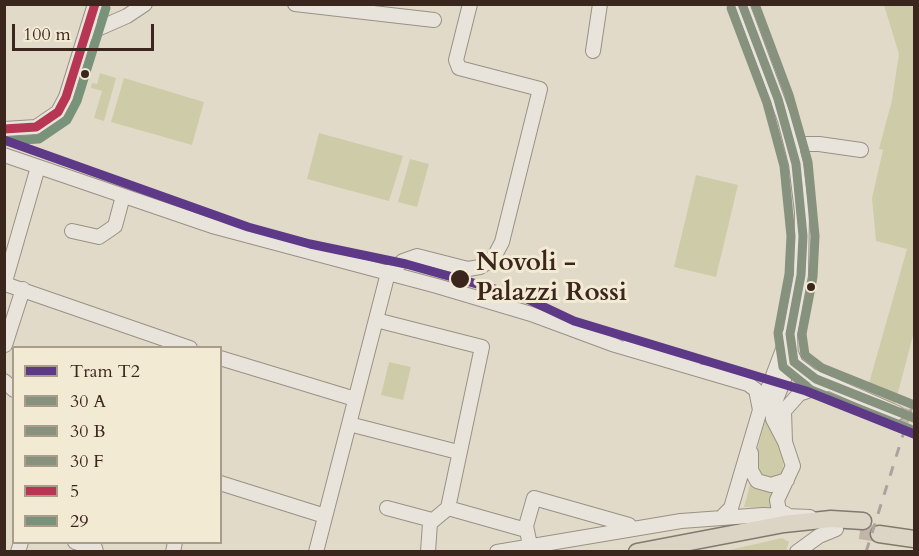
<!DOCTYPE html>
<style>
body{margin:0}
#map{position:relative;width:919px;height:556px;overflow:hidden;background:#e2dac8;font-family:Cardo,serif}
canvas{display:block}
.frame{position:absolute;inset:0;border:6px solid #3b261d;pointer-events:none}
.legend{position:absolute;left:12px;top:346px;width:210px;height:198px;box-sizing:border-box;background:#f3ead4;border:2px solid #a99c8b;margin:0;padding:8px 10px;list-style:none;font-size:18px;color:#3b261d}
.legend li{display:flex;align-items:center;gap:12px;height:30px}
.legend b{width:30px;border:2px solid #a99c8b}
.scale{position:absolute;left:12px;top:24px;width:142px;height:27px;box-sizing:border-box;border:3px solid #3b261d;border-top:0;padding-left:8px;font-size:18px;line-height:21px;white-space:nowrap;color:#3b261d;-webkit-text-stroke:4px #f3ead4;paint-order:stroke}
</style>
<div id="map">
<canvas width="919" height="556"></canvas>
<div class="frame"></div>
<ul class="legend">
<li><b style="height:8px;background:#5d3988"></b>Tram T2</li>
<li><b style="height:8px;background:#86927d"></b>30 A</li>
<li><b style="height:8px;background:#86927d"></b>30 B</li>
<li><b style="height:8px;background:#86927d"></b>30 F</li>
<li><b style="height:8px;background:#b73654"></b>5</li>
<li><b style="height:8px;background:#79937a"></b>29</li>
</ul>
<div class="scale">100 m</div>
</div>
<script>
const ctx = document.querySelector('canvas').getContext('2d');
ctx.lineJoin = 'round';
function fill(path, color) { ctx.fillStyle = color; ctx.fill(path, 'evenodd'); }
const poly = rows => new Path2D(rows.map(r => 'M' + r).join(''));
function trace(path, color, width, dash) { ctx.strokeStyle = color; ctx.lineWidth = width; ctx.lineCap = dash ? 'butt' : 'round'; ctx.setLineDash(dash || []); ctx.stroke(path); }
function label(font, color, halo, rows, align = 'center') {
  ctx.font = font + ' Cardo,serif'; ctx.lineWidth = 6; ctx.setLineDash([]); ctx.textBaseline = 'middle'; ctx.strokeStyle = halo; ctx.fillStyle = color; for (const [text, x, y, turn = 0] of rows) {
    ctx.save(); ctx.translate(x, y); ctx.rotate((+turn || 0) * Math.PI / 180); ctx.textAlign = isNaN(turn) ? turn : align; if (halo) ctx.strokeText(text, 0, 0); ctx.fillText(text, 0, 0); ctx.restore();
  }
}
fill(poly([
 [884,5,914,5,914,332,895,404,866,394,907,249,876,241,872,198,883,150,879,149,892,100,899,54],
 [100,73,116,78,104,121,94,118,102,91,91,88,92,83,97,84],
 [124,78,204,102,192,145,111,122],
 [319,133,403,156,389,201,307,179],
 [410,159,429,164,417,207,398,202],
 [696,175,738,185,716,277,674,267],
 [389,362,411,367,403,400,381,395],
 [766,417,768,417,784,459,782,474,772,481,754,472,757,451],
 [751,481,773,490,770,497,771,508,744,507],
 [782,538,789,542,786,551,725,551]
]), '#cecca8');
trace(poly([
 [897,413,914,418]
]), '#c1b6a6', 14, [14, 7]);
trace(poly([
 [860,531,879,534]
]), '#c1b6a6', 16, [16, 8]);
const minor = poly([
 [295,4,434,20],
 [742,4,785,120,796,164,802,212,801,275,790,334,791,361,772,410,773,419,785,442],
 [86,34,127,16,145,4],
 [593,51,600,4],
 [4,129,36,127,58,112,66,97,95,4],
 [792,144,819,144,861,150],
 [4,155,212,226,437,286,531,314,612,344,748,384,756,390,760,410],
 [72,231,99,237,115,226,123,196],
 [388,273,403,261,417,256,468,269,480,267,493,259,502,242,540,89,459,68,456,60,470,4],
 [5,284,190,348],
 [4,285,38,167],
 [376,320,482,347,448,508,430,523,428,552],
 [5,345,23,289],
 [792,355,796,364,812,376,897,413],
 [220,358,355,399],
 [4,381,14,390],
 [349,424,458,452],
 [751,453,751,470,757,481,771,485,787,480],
 [220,483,325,516],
 [387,508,432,520],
 [448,508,526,530],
 [786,514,779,511,777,500,793,466,785,442,784,411,799,394,828,384],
 [723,516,731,508,760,410,788,336],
 [75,542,95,548,96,552],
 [530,545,526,526,534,498,629,525],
 [18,552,21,542],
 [173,552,175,542],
 [316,552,388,273],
 [497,552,681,521,763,515,810,517],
 [797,552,819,536,836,529]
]);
const major = poly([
 [879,534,914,539],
 [637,552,784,524,831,519,863,521]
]);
trace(minor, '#989186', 16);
trace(major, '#81796f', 19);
trace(minor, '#e8e4db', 14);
trace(major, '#dcd4c5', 16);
trace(poly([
 [599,329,623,341],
 [701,364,735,368]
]), '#a9a49d', 1.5);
trace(poly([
 [866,552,914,400]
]), '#a9a49d', 3, [10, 10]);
trace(poly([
 [742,4,778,99,796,164,803,236,801,275,790,334,794,362,816,379,914,418]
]), '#86927d', 9);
trace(poly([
 [731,8,767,103,784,166,791,236,789,274,778,333,783,367,811,390,910,429]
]), '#86927d', 9);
trace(poly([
 [755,4,789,95,808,162,815,236,813,277,802,334,805,355,822,368,914,405]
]), '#86927d', 9);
trace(poly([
 [4,129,36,127,58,112,66,97,95,4]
]), '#b73654', 9);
trace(poly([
 [5,141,39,139,67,120,77,101,106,8]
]), '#79937a', 9);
trace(poly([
 [4,140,248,227,310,244,406,264,523,297,574,321,806,391,914,434]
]), '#5d3988', 9);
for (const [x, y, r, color] of [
 [85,74,5,"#3b261d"],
 [460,279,10,"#3b261d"],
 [811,287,5,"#3b261d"]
]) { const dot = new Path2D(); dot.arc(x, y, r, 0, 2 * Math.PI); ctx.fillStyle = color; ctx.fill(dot); trace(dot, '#f3ead4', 2); }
label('bold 26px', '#3b261d', '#f3ead4', [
 ["Novoli -",476,264],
 ["Palazzi Rossi",476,294]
], 'left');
</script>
